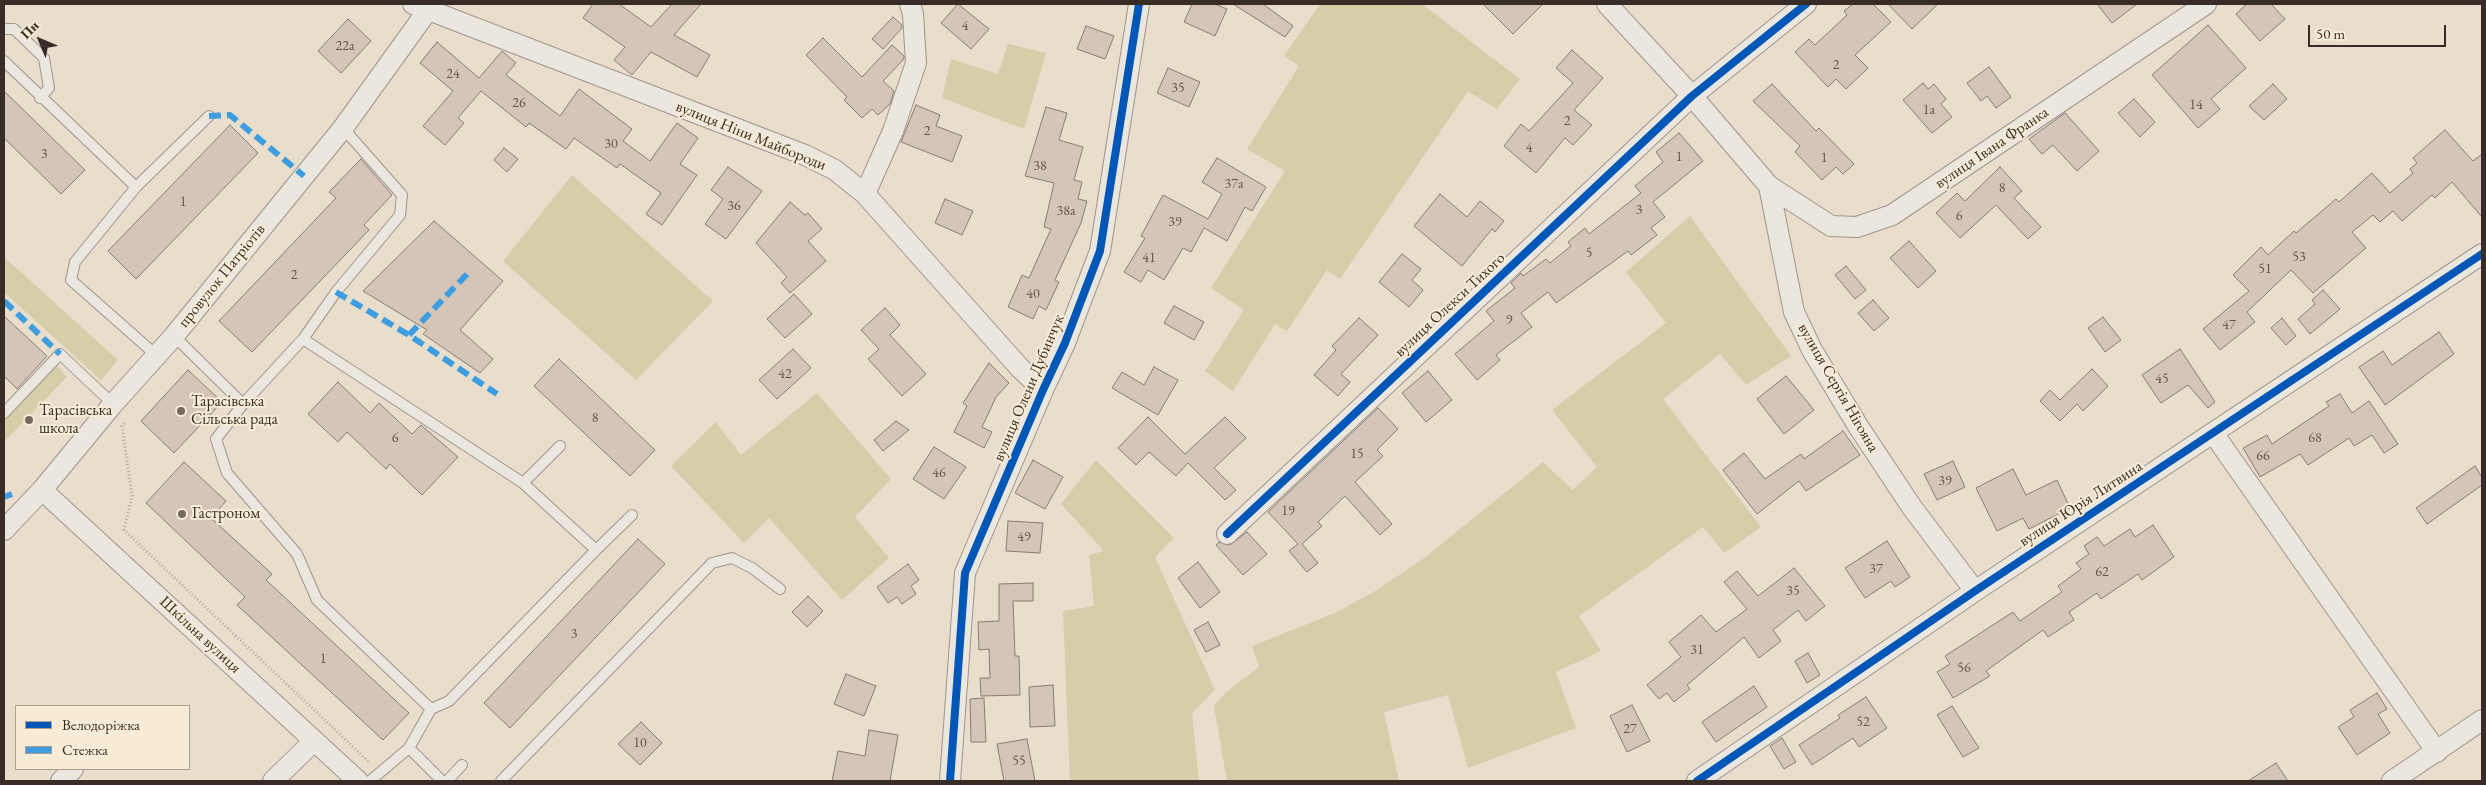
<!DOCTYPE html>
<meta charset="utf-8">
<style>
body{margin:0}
#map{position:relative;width:2486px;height:785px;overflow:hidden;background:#e9decc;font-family:"EB Garamond",serif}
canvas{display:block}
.frame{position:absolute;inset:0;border:5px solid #382d26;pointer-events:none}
.legend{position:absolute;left:15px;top:705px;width:175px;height:65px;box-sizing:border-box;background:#f8ecd6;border:1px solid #aba090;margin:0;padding:6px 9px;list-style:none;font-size:15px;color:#382d26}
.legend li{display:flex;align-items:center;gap:10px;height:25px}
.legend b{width:25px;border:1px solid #aba090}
.north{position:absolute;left:15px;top:15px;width:50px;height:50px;-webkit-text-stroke:4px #f8ecd6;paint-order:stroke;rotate:315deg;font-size:14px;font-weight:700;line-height:20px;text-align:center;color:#382d26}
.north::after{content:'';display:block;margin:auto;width:18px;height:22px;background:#382d26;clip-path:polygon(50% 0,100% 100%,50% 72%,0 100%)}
.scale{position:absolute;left:2308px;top:25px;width:138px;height:22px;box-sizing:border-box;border:2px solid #382d26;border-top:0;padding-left:6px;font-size:15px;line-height:18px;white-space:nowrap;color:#382d26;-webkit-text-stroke:4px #f8ecd6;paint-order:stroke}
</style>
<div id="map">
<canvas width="2486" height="785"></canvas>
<div class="frame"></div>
<ul class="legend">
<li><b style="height:6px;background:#0057b8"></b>Велодоріжка</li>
<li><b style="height:6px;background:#3e9de0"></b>Стежка</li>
</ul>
<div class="north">Пн</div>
<div class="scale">50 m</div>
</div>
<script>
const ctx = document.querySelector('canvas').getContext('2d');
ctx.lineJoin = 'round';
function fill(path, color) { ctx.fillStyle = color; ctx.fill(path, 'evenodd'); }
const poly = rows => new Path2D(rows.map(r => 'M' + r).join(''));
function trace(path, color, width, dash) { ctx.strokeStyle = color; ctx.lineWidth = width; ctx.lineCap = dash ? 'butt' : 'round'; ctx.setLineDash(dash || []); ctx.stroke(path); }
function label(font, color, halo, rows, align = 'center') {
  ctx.font = font + ' "EB Garamond",serif'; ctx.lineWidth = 4; ctx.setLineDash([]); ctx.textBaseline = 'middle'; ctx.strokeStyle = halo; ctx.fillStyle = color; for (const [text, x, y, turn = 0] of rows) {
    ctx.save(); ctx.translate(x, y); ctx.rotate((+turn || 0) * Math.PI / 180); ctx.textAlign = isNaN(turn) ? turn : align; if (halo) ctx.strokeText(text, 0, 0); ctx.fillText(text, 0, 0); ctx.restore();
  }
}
fill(poly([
 [1320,4,1422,4,1520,79,1497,109,1468,91,1340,279,1327,270,1287,331,1275,324,1233,391,1205,371,1244,310,1211,288,1285,171,1247,149,1299,66,1284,56],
 [1008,44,1046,53,1024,129,942,98,951,59,998,74],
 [572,175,713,301,636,380,503,261],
 [1690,216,1791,356,1746,385,1720,354,1663,399,1761,527,1724,553,1703,527,1579,616,1601,651,1556,672,1576,728,1468,768,1448,695,1384,712,1399,781,1227,781,1214,706,1225,693,1259,667,1252,646,1335,613,1377,590,1423,559,1543,462,1573,490,1597,467,1552,410,1666,323,1626,272],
 [4,257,118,360,101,380,4,292],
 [57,365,67,377,4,442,4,419],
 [817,393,891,479,855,517,889,558,842,600,769,518,744,543,671,466,716,422,741,455],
 [1096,460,1174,538,1155,557,1215,690,1192,713,1199,781,1070,781,1063,611,1094,606,1089,555,1104,551,1061,504]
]), '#d4cea9');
const building = poly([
 [593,4,619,4,651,27,672,4,701,4,674,35,710,55,697,77,651,52,632,75,614,60,625,47,583,18,593,4],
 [958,4,989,29,971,49,941,23,958,4],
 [1192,4,1215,4,1227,9,1215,36,1184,22,1192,4],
 [1233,4,1263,4,1293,26,1285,37,1233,4],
 [1483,4,1543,4,1513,34,1483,4],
 [1853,4,1873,4,1891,22,1855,55,1868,68,1846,89,1836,79,1828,87,1795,52,1809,39,1815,45,1847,15,1844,11,1853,4],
 [1888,4,1938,4,1912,29,1888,4],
 [2097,4,2137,4,2112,23,2097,4],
 [2247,4,2271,4,2285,19,2260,41,2236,14,2247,4],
 [893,17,902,25,902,28,883,49,872,39,893,17],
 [348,19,371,41,341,73,318,51,348,19],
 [2208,25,2246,68,2211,99,2220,109,2198,128,2152,75,2208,25],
 [1086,26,1114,36,1105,59,1077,49,1086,26],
 [823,38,862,77,892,45,904,56,904,59,883,81,894,91,890,104,878,115,872,109,862,118,844,100,847,97,806,55,823,38],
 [437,42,479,78,502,51,516,63,506,75,560,116,579,89,632,129,623,141,650,161,677,123,698,138,680,164,697,175,662,225,646,214,661,193,620,164,617,168,574,138,566,149,529,123,526,127,481,91,458,118,464,123,445,145,423,126,453,91,420,63,437,42],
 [1572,50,1603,78,1574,110,1592,125,1573,145,1565,138,1536,173,1504,146,1521,124,1529,131,1573,83,1556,68,1572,50],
 [1989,67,2011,97,1996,108,1987,96,1981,101,1967,83,1989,67],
 [1168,68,1200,82,1189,107,1157,93,1168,68],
 [1923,83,1928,89,1934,84,1946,99,1941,104,1952,117,1932,133,1903,100,1923,83],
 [1772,84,1816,131,1819,128,1854,164,1843,174,1836,167,1822,180,1795,152,1800,146,1753,101,1772,84],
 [2273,84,2287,99,2264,120,2249,106,2273,84],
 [4,91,85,170,61,194,4,138,4,91],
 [2134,99,2155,122,2140,137,2118,113,2134,99],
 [916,105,940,115,936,126,962,136,952,162,901,142,916,105],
 [1046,107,1067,113,1059,140,1083,147,1074,180,1082,182,1078,199,1087,201,1081,223,1055,280,1059,282,1046,310,1039,306,1033,319,1008,307,1022,275,1029,278,1051,229,1044,227,1054,183,1025,176,1046,107],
 [2065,113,2099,151,2077,171,2053,145,2042,154,2029,139,2065,113],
 [230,125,258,153,136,279,108,251,230,125],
 [2445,130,2473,161,2482,154,2482,217,2452,182,2435,198,2432,195,2402,221,2393,211,2380,222,2373,215,2352,232,2366,248,2313,293,2291,270,2247,312,2255,322,2220,350,2203,329,2249,291,2233,275,2261,247,2268,255,2294,231,2296,233,2336,199,2339,202,2372,173,2390,193,2413,173,2410,169,2417,163,2413,158,2445,130],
 [1679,133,1703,161,1653,202,1665,217,1651,228,1657,235,1631,255,1628,251,1556,303,1548,292,1521,313,1532,327,1496,355,1500,360,1477,380,1455,354,1494,321,1486,311,1515,288,1511,283,1521,273,1523,276,1546,259,1550,263,1571,246,1568,242,1585,228,1589,234,1641,193,1635,186,1663,162,1656,152,1679,133],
 [504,148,518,159,507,172,494,160,504,148],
 [1217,158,1266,187,1252,211,1245,207,1227,241,1204,228,1191,252,1183,248,1164,280,1148,270,1141,282,1124,272,1145,238,1141,236,1163,195,1208,219,1222,194,1202,182,1217,158],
 [361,159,392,195,364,225,369,230,252,352,219,321,336,198,329,192,361,159],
 [728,167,762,191,726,239,705,224,723,199,711,190,728,167],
 [2000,167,2022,191,2014,198,2041,227,2028,239,1996,205,1960,238,1936,213,1957,193,1965,201,2000,167],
 [1440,194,1467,217,1480,201,1504,221,1495,232,1492,229,1462,266,1414,226,1440,194],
 [945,199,973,211,962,235,935,223,945,199],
 [790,202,805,215,808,213,822,229,808,241,826,261,790,293,781,283,787,277,756,243,790,202],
 [434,221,503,281,460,330,493,359,480,373,423,334,427,330,363,291,434,221],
 [1909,241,1936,271,1918,288,1890,258,1909,241],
 [1402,254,1421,269,1412,280,1423,290,1409,307,1379,282,1402,254],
 [1846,266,1866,290,1855,299,1835,275,1846,266],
 [2323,290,2340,309,2310,334,2298,319,2315,304,2312,300,2323,290],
 [794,294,812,314,785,338,767,319,794,294],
 [1873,300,1889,318,1874,331,1858,313,1873,300],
 [1174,306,1204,322,1194,340,1164,323,1174,306],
 [885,308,900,325,890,335,926,374,902,396,868,359,879,349,861,330,885,308],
 [4,316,47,356,17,389,4,376,4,316],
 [2103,317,2121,340,2105,352,2088,328,2103,317],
 [1359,318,1378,335,1341,374,1350,382,1338,396,1314,375,1336,350,1332,346,1359,318],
 [2282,318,2296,336,2286,345,2271,328,2282,318],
 [2439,332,2454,354,2385,405,2359,367,2383,351,2392,365,2439,332],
 [793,349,811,368,777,399,759,380,793,349],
 [2180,349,2215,402,2208,408,2188,385,2161,403,2142,375,2180,349],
 [559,359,655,450,630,476,534,386,559,359],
 [989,363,1009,383,996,397,982,427,992,432,984,448,954,432,967,406,963,403,989,363],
 [1154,367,1178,380,1158,415,1112,388,1122,372,1144,385,1154,367],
 [2092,369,2108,386,2083,411,2077,404,2060,421,2040,401,2050,390,2060,400,2092,369],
 [188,370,222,402,174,453,141,421,188,370],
 [1428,371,1452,400,1426,422,1402,393,1428,371],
 [1786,376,1814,410,1784,434,1757,399,1786,376],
 [338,382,370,413,379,403,412,434,421,425,458,457,422,495,390,464,386,469,347,432,338,442,308,414,338,382],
 [2340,394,2352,413,2369,401,2398,444,2384,453,2372,435,2354,446,2349,438,2308,465,2300,454,2260,477,2243,448,2267,435,2272,444,2329,406,2326,402,2340,394],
 [1378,408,1398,429,1377,450,1383,456,1355,482,1392,524,1380,535,1345,496,1318,522,1322,526,1302,544,1318,563,1307,572,1289,551,1298,544,1268,512,1378,408],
 [1148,417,1185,454,1225,417,1246,438,1214,468,1236,490,1225,500,1188,463,1176,476,1149,452,1136,465,1118,448,1148,417],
 [896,421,909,430,883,451,874,440,896,421],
 [1843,431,1860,455,1806,491,1799,481,1757,514,1723,470,1744,453,1765,479,1801,454,1804,459,1843,431],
 [934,447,966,467,944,499,913,479,934,447],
 [1033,460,1063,477,1045,509,1015,493,1033,460],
 [1953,461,1965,487,1937,500,1924,474,1953,461],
 [184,462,226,501,211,518,272,574,266,580,409,713,383,740,237,605,245,597,146,503,184,462],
 [2475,466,2482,477,2482,485,2427,524,2416,508,2475,466],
 [2013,469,2026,495,2057,480,2070,508,2029,529,2023,518,1997,531,1976,488,2013,469],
 [1008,521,1043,523,1040,553,1006,551,1008,521],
 [2153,525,2174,557,2142,580,2138,574,2101,599,2097,593,2069,612,2074,620,2048,637,2043,630,1986,671,1990,676,1953,698,1937,672,1950,664,1945,656,2013,612,2020,621,2062,592,2058,586,2081,569,2076,563,2089,554,2084,546,2097,537,2104,546,2130,529,2135,537,2153,525],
 [1247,532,1267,554,1243,575,1216,545,1219,542,1230,545,1247,532],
 [638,539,665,564,510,728,484,703,638,539],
 [1887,541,1910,577,1895,587,1891,581,1865,598,1845,568,1887,541],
 [1198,562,1220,592,1200,608,1178,578,1198,562],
 [908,564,919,580,911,586,916,594,902,604,897,597,888,603,877,587,908,564],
 [1794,568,1825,606,1806,621,1798,610,1773,630,1781,641,1759,658,1744,637,1687,685,1690,689,1674,702,1667,693,1659,699,1647,685,1681,657,1669,642,1701,615,1716,632,1747,609,1724,582,1737,571,1758,596,1794,568],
 [1033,583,1033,601,1013,601,1015,656,1019,656,1020,695,981,696,980,678,990,678,989,649,979,650,978,622,999,621,999,584,1033,583],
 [808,596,823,611,807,627,792,612,808,596],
 [1208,622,1220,645,1206,652,1194,630,1208,622],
 [1808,653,1820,675,1807,683,1795,661,1808,653],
 [846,674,876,686,864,716,834,704,846,674],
 [1053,685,1055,726,1030,727,1029,687,1053,685],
 [1754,686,1767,707,1716,742,1702,722,1754,686],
 [2377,693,2387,709,2378,714,2390,733,2357,755,2338,727,2354,717,2350,710,2377,693],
 [1866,697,1887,728,1859,747,1853,738,1812,765,1799,745,1840,718,1838,715,1866,697],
 [984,698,986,742,971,742,970,699,984,698],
 [1632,705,1650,741,1627,752,1610,716,1632,705],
 [1952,706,1979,748,1963,757,1937,715,1952,706],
 [641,722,662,743,640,765,618,744,641,722],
 [869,730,898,735,890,781,832,781,838,751,865,756,869,730],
 [1782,738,1796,762,1784,769,1770,746,1782,738],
 [1027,739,1035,781,1004,781,997,744,1027,739],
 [2276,763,2288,781,2248,781,2276,763]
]);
fill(building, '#d5c5b8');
trace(building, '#847d74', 1);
const lane = poly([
 [4,29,14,29,44,58,49,88,40,98],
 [4,61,136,187,75,262,71,280,156,355],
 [136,187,209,116],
 [174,336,243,404,303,339,336,292,400,215,402,195,343,128],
 [303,339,523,483,560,446],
 [243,404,216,439,227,473,297,554,317,600,431,709,449,701,596,550,523,483],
 [4,413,60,354,113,404],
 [596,550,632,515],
 [409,748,442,781],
 [370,781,409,748,431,709],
 [447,781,462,765],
 [501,781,712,563,732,558,752,568,780,589]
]);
const street = poly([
 [413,4,805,155,835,170,865,194,1019,367,1043,390],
 [1607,4,1692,96,1769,186,1794,312,1812,350,1858,426,1911,506,1975,591],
 [1769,186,1831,226,1857,227,1892,215,2206,4],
 [865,194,893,131,916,63,913,14,910,4],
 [2213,433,2437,752],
 [42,490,358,781],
 [4,530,42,490,113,404,174,336,343,128,428,10],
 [1227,534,1692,96,1806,4],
 [61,781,73,769],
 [273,781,314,741],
 [950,781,965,573,1043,390,1065,343,1100,251,1139,4],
 [1697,781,1975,591,2482,254],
 [2392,781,2482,720]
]);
trace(lane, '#9d958b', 12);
trace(street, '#9d958b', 22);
trace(poly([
 [124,423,122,426,132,496,124,530,370,763]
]), '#ada8a1', 3, [1, 2.5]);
trace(lane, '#ece7de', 10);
trace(street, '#ece7de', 20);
trace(poly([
 [209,116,230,115,304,176],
 [336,292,409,335,497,394],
 [4,301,60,354],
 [409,335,471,270],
 [4,497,12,494]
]), '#3e9de0', 6, [12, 6]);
trace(poly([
 [1227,534,1692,96,1806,4],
 [950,781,965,573,1043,390,1065,343,1100,251,1139,4],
 [1697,781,1975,591,2482,254]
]), '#0057b8', 8);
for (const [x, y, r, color] of [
 [181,411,5,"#766b60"],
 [29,420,5,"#766b60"],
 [182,514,5,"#766b60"]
]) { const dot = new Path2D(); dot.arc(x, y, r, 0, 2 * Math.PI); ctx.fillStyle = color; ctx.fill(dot); trace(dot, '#f8ecd6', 2); }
label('14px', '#61544c', null, [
 ["4",965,26],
 ["22а",345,46],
 ["2",1836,65],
 ["24",453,74],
 ["35",1178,88],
 ["26",519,103],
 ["14",2196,105],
 ["1а",1929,110],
 ["2",1567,121],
 ["2",927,131],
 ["30",611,144],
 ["4",1529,148],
 ["3",44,154],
 ["1",1679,157],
 ["1",1824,158],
 ["38",1040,166],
 ["37а",1234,184],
 ["8",2002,188],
 ["1",183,202],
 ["36",734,206],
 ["3",1639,210],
 ["38а",1066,211],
 ["6",1959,216],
 ["39",1175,222],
 ["5",1589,253],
 ["53",2299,257],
 ["41",1149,258],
 ["51",2265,269],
 ["2",294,275],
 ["40",1033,294],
 ["9",1509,320],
 ["47",2229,325],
 ["42",785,374],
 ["45",2162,379],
 ["8",595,418],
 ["6",395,438],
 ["68",2315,438],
 ["15",1357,454],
 ["66",2263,456],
 ["46",939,473],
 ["39",1945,481],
 ["19",1288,511],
 ["49",1024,537],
 ["37",1876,569],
 ["62",2102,572],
 ["35",1793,591],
 ["3",574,634],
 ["31",1697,650],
 ["1",323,659],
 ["56",1964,668],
 ["52",1863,722],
 ["27",1630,729],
 ["10",640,743],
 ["55",1019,761]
]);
label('16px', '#382d26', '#f8ecd6', [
 ["вулиця Ніни Майбороди",751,136,22],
 ["вулиця Івана Франка",1992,148,-34],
 ["провулок Патріотів",222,276,-51],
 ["вулиця Олекси Тихого",1450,305,-43],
 ["вулиця Олени Дубинчук",1029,388,-67],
 ["вулиця Сергія Нігояна",1838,388,60],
 ["вулиця Юрія Литвина",2081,504,-33],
 ["Шкільна вулиця",200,635,43]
]);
label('16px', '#382d26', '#f8ecd6', [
 ["Тарасівська",191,402],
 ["Сільська рада",191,420],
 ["Тарасівська",39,411],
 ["школа",39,429],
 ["Гастроном",192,514]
], 'left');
</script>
